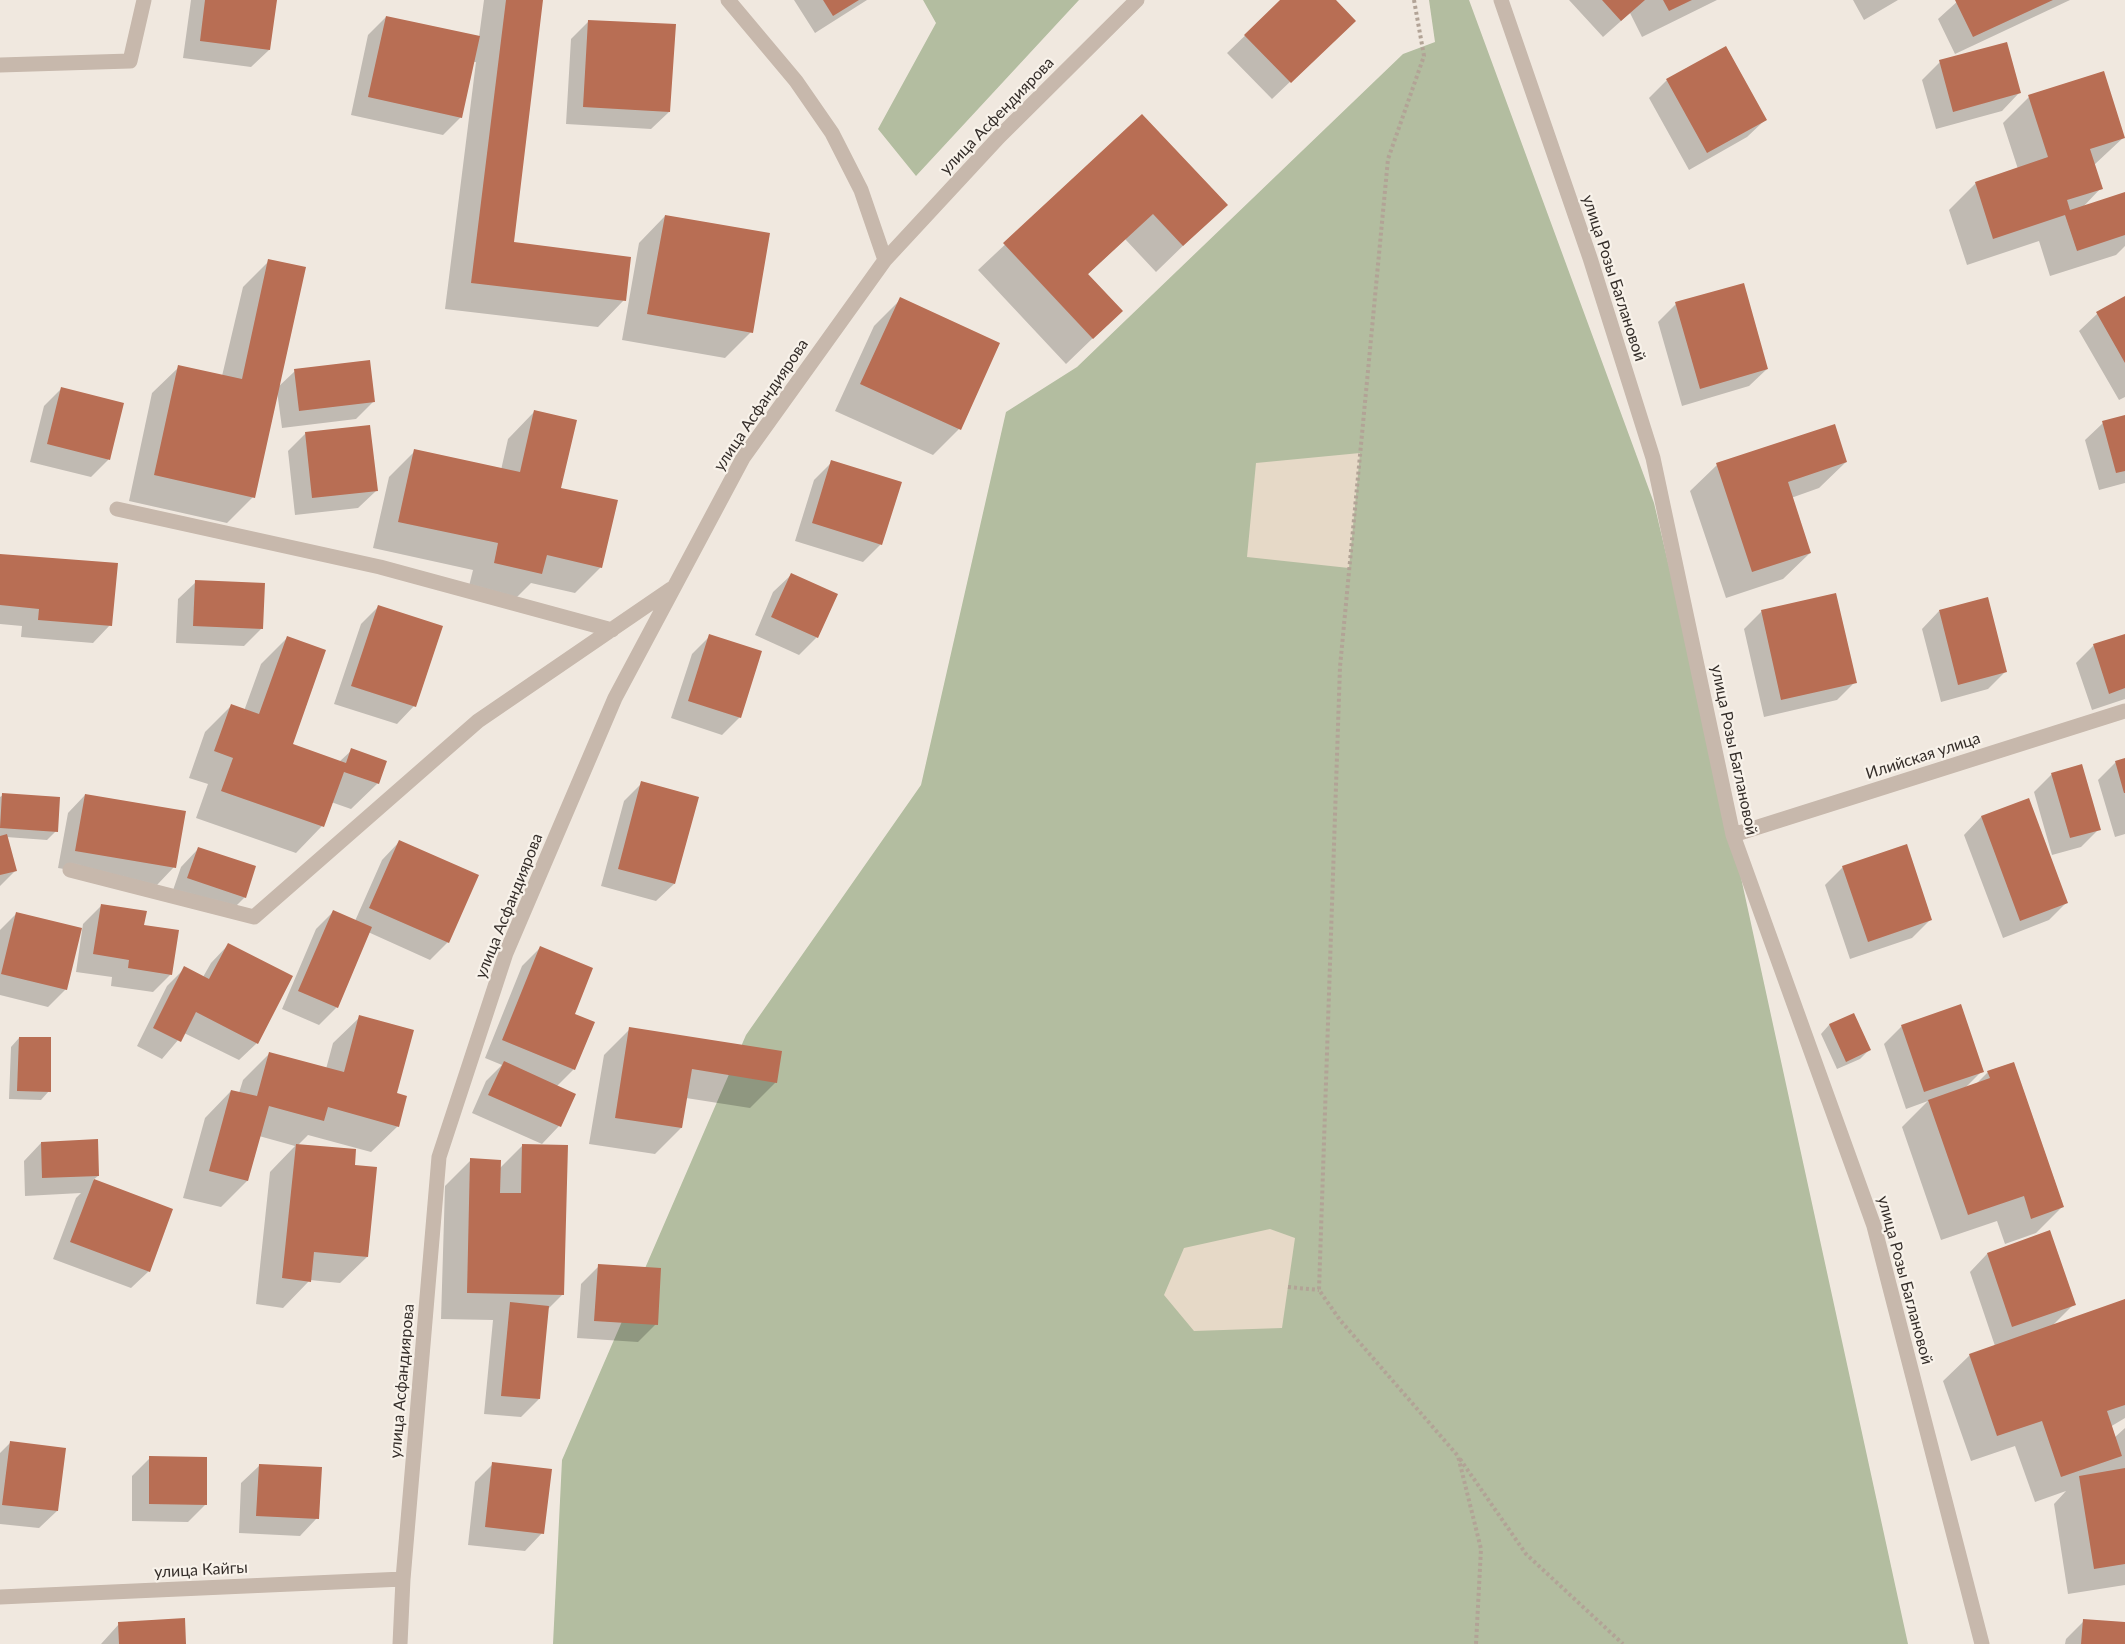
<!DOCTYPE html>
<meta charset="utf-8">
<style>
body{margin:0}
canvas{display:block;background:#f0e8df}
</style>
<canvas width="2125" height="1644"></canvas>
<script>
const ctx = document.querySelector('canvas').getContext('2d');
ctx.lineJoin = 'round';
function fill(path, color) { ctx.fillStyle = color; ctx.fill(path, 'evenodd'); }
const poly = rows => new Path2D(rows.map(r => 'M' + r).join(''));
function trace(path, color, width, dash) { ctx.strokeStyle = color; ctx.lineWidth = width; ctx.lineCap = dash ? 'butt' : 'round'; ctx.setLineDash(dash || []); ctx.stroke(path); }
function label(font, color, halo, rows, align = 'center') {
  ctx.font = font + ' Lato,sans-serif'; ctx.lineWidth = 4.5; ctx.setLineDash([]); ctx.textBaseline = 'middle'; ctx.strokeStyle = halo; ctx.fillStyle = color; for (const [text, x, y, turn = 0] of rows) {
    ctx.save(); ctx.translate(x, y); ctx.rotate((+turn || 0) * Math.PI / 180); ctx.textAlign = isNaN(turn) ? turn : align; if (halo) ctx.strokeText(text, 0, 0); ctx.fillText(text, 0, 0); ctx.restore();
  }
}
fill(poly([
 [923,0,1079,0,916,176,878,129,936,23],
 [1429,0,1469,0,1654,503,1723,795,1908,1644,553,1644,562,1460,746,1035,921,785,1006,412,1077,367,1403,54,1435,42]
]), '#b3bda0');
fill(poly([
 [1360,453,1349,568,1247,557,1256,463],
 [1270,1229,1295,1238,1282,1328,1194,1331,1164,1295,1184,1248]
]), '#e6d9c7');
fill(poly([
 [191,0,276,0,269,50,251,67,183,58],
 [484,0,542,0,512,243,624,300,598,327,445,309,476,62,473,62,461,117,443,135,351,115,368,35,386,17,479,37],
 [794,0,867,0,815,33],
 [1282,0,1334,0,1336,38,1272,99,1227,53],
 [1569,0,1717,0,1642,37,1630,13,1603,37],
 [1853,0,1898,0,1864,20],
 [1959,0,2070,0,1955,54,1938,19],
 [589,21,669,112,651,129,566,124,571,39],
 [1940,62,2019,93,2002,111,1936,129,1922,80],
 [1667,80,1765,120,1747,137,1689,170,1649,98],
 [2029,97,2124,137,2094,165,2101,188,2082,208,2125,194,2125,246,2116,255,2050,276,2039,241,1967,265,1949,210,1976,183,2018,169,2003,123],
 [1142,116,1225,205,1156,272,1125,239,1087,275,1121,311,1066,364,978,270],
 [665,216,751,332,725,358,622,340,639,243],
 [269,261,277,388,295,371,374,401,356,419,282,428,277,391,253,497,227,523,129,501,152,393,179,367,222,376,243,287],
 [2125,298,2125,397,2119,400,2079,331,2097,314],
 [901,299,959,429,933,455,835,411,874,326],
 [1676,304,1767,369,1749,386,1682,406,1658,322],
 [62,388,122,404,108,460,91,477,30,462,44,406],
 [534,412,560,489,601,567,575,593,531,583,514,600,468,590,473,570,373,548,389,477,415,451,501,470,508,439],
 [2125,417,2125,483,2099,490,2085,440,2103,423],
 [306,433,376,491,358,508,295,515,288,451],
 [832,462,881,544,863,562,795,541,814,480],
 [1846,462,1819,488,1791,498,1810,553,1783,579,1726,598,1690,491,1717,465],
 [0,555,110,625,93,643,21,637,22,626,0,624],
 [791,575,817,637,799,655,755,635,773,592],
 [196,582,262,628,244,646,176,643,178,599],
 [378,607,414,706,397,724,334,704,361,624],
 [1762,611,1855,682,1837,700,1764,717,1744,629],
 [1939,611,2006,671,1988,689,1941,702,1922,629],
 [2125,635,2125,699,2092,710,2076,663,2094,645],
 [710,636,740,717,722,735,671,718,692,654],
 [287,638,291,745,339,762,352,750,378,783,351,809,331,802,322,826,296,853,196,818,208,784,189,778,205,732,231,706,244,711,261,664],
 [2125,760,2125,834,2115,837,2098,780,2116,762],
 [2052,774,2099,829,2081,847,2052,855,2034,792],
 [642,783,674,884,656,901,601,886,624,801],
 [3,795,56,831,47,840,6,837,15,871,0,886,0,797],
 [85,795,174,867,157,885,58,868,68,813],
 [2028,800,2066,903,2049,920,2003,938,1964,835,1981,817],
 [399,842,448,942,430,960,368,932,337,1007,319,1025,282,1009,316,929,333,912,355,921,382,860],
 [198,849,245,897,227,915,171,896,181,867],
 [1843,867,1930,920,1912,938,1850,959,1825,885],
 [101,906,143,926,171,974,153,992,111,986,112,977,76,972,83,924],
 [16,914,66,989,48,1007,0,995,0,930],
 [228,945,257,1043,239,1060,184,1033,162,1059,137,1046,167,986,185,968,203,977,211,963],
 [540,948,573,1015,574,1069,556,1087,559,1126,542,1144,472,1113,486,1081,502,1065,485,1058,522,966],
 [1853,1015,1869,1050,1860,1059,1837,1069,1821,1034,1829,1025],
 [360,1017,395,1094,398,1126,371,1152,308,1135,298,1145,353,1166,367,1257,340,1283,310,1280,283,1308,256,1304,270,1172,295,1146,259,1136,247,1181,221,1207,183,1198,205,1118,231,1091,239,1093,243,1080,269,1054,326,1069,333,1043],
 [1902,1026,1982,1071,1965,1088,1975,1085,1988,1072,2062,1207,2036,1233,2005,1244,1997,1221,1941,1240,1902,1127,1928,1101,1906,1109,1884,1044],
 [630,1029,776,1082,750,1108,686,1098,681,1128,655,1154,589,1144,604,1055],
 [19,1038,49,1091,41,1100,9,1099,11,1047],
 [41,1143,98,1176,93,1180,171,1210,149,1271,131,1288,53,1259,76,1198,81,1193,25,1196,24,1161],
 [523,1145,563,1294,547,1310,539,1399,521,1417,484,1414,493,1320,441,1319,445,1186,471,1160,499,1169],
 [1987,1254,2074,1304,2052,1326,2125,1300,2125,1418,2110,1427,2114,1438,2125,1428,2125,1585,2068,1594,2054,1504,2066,1491,2035,1502,2015,1446,1971,1461,1943,1381,1970,1355,1995,1346,1970,1272],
 [599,1266,656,1324,638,1342,577,1338,581,1284],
 [10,1443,57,1511,39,1528,0,1524,0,1453],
 [150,1458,206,1504,188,1522,132,1521,132,1476],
 [493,1464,542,1533,525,1551,468,1545,475,1482],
 [259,1466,317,1518,300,1536,239,1533,241,1483],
 [2084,1621,2125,1624,2125,1644,2065,1644,2066,1639],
 [119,1624,185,1644,101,1644]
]), '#0003');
fill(poly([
 [205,0,277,0,270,50,200,41],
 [506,0,543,0,514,242,631,257,626,301,471,283],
 [823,0,859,0,833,16],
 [1280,0,1336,0,1356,21,1291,83,1244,35],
 [1602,0,1645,0,1621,21],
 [1663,0,1692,0,1669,11],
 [1955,0,2053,0,1973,37],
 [386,16,480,36,462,118,368,97],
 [588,20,676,24,670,112,583,107],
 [2007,42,2021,93,1953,112,1939,60],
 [1726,46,1767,120,1707,153,1666,79],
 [2104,71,2125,138,2090,149,2103,189,2067,200,2070,210,2125,192,2125,235,2077,251,2065,215,1993,239,1975,182,2048,157,2028,95],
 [1142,114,1228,205,1183,246,1153,214,1088,274,1123,311,1093,339,1003,243],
 [665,215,770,233,753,333,647,314],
 [268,259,306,267,255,498,154,475,178,365,242,379],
 [1744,283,1768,369,1700,389,1675,302],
 [2125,296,2125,363,2096,312],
 [900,297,1000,343,961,430,860,384],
 [370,360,375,402,299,411,294,369],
 [61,387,124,403,110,460,47,444],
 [534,410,577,420,561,488,618,500,602,568,547,555,542,574,494,563,498,543,398,522,414,449,520,472],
 [2125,415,2125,471,2116,473,2102,421],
 [1835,424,1847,462,1788,482,1811,553,1752,572,1716,463],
 [370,425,378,491,312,498,305,432],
 [831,460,902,482,882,545,812,523],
 [0,554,118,563,112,626,38,620,39,609,0,605],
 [791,573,838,594,818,638,771,617],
 [195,580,265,583,263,629,193,626],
 [1836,593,1857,683,1781,700,1761,610],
 [1988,597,2007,672,1958,685,1939,610],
 [378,605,443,626,416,707,351,686],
 [709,634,762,651,741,718,688,701],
 [2125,634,2125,688,2109,694,2093,644],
 [287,636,326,650,293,744,346,763,351,748,387,761,379,784,344,772,324,827,221,791,233,758,214,751,231,704,259,714],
 [2125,758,2125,793,2124,793,2115,761],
 [2082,764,2101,830,2070,838,2051,773],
 [641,781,699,797,675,884,618,869],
 [2,793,60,797,58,832,0,828],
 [85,794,186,811,176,868,75,851],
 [2029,798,2068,903,2020,921,1981,816],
 [7,834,17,871,0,875,0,836],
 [399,840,479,875,449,943,369,908],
 [1907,844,1932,920,1868,942,1842,866],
 [198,847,256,866,246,898,187,878],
 [101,904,147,911,144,925,179,930,172,975,128,968,129,960,93,954],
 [333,910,372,927,338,1008,298,991],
 [16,912,82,928,67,990,1,974],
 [228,943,293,976,258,1044,196,1012,181,1042,153,1028,184,966,209,979],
 [540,946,593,968,575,1014,595,1022,575,1070,502,1040],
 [1961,1004,1984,1072,1924,1092,1901,1025],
 [1854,1013,1871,1050,1846,1062,1829,1024],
 [359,1015,414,1030,397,1093,407,1096,399,1127,328,1107,324,1121,269,1106,248,1181,209,1171,231,1090,257,1096,269,1052,344,1072],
 [629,1027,782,1051,777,1083,692,1069,682,1128,615,1118],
 [19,1037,51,1037,51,1092,17,1091],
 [504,1061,576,1094,561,1127,488,1095],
 [2014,1062,2064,1207,2031,1219,2024,1196,1968,1215,1928,1100,1990,1078,1987,1071],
 [98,1139,99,1176,42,1178,41,1142],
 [296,1144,356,1149,355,1165,377,1167,368,1257,314,1252,311,1282,282,1278],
 [522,1144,568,1145,564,1295,467,1293,470,1158,501,1160,500,1193,521,1193],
 [94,1179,173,1209,150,1272,70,1242],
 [2050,1230,2076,1305,2012,1327,1987,1253],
 [598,1264,661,1268,658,1325,594,1321],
 [2125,1299,2125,1405,2107,1411,2122,1456,2061,1477,2042,1421,1997,1436,1969,1354],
 [510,1302,549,1306,540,1399,501,1396],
 [10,1441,66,1448,58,1511,2,1505],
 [149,1456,207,1457,207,1505,149,1504],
 [492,1462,552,1469,544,1534,485,1527],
 [259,1464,322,1467,319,1519,256,1516],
 [2125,1468,2125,1564,2094,1569,2079,1476],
 [185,1618,186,1644,119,1644,118,1622],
 [2083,1619,2125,1622,2125,1644,2081,1644]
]), '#b86e54');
trace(poly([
 [1414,0,1424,56,1388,159,1340,667,1319,1290,1340,1320,1458,1456,1481,1549,1476,1644],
 [1288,1287,1319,1290],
 [1460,1459,1526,1554,1623,1644]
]), '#b2a396', 4, [3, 3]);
trace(poly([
 [728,0,796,81,832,133,861,190,885,260],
 [1501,0,1590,258,1653,458,1733,835,1874,1226,1982,1644],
 [0,65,130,61,144,0],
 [117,509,380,567,612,630],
 [1733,835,2125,711],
 [70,870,254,917,478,721,671,589],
 [0,1597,403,1579],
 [400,1644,403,1579,439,1157,506,953,615,698,743,458,885,260,999,137,1137,0]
]), '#c7b8ac', 15);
label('16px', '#352e2a', '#f8f2ea', [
 ["улица Асфендиярова",997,116,-46],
 ["улица Розы Баглановой",1614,278,72],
 ["улица Асфандиярова",761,405,-56],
 ["улица Розы Баглановой",1734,750,78],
 ["Илийская улица",1923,756,-18],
 ["улица Асфандиярова",509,906,-68],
 ["улица Розы Баглановой",1905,1280,75],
 ["улица Асфандиярова",402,1381,-85],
 ["улица Кайгы",201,1570,-3]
]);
</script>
